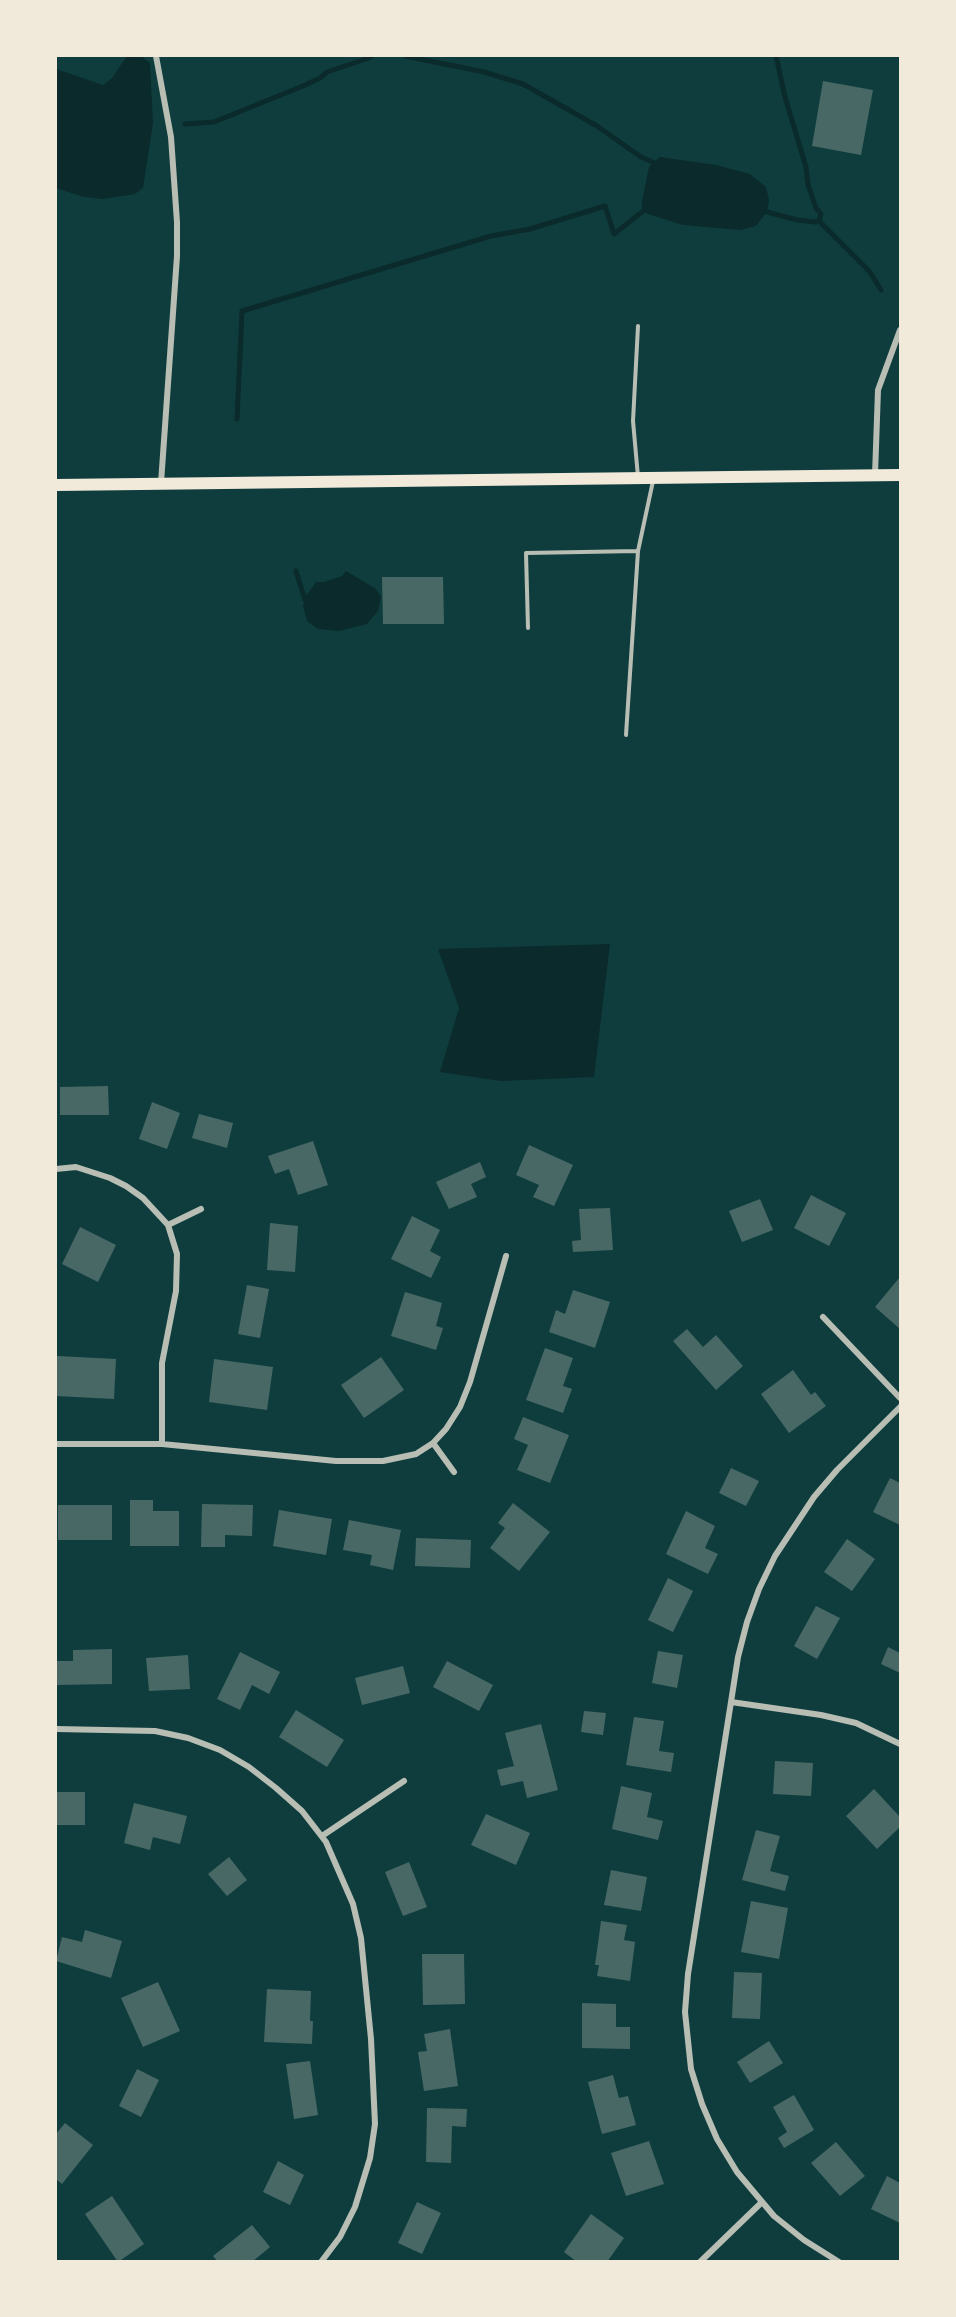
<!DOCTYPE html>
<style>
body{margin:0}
#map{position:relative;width:956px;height:2317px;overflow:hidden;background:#0f3d3e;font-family:Figtree,sans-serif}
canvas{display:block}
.frame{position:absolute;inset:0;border:57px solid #f1e9da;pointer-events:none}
</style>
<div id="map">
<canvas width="956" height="2317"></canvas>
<div class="frame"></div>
</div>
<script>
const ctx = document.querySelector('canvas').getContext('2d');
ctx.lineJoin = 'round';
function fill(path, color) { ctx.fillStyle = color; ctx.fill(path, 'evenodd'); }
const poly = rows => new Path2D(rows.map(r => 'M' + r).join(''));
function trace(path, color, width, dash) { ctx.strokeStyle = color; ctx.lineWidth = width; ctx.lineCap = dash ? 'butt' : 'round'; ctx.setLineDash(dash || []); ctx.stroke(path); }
fill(poly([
 [127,56,141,56,150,63,153,123,143,188,135,194,103,199,84,197,56,188,56,69,103,85,112,78],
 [660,157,716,165,750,174,766,187,769,200,767,212,756,226,741,230,683,225,642,212,642,201,649,167],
 [346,571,376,589,381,597,378,611,367,624,339,631,318,629,307,621,303,606,306,596,316,582,324,582,342,576],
 [610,944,594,1077,501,1081,440,1072,459,1008,438,949]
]), '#0a2a2b');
trace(poly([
 [405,56,484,72,523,84,597,126,641,157,655,163],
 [776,56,785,97,806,167,808,185,816,208,821,214,819,221,870,272,881,290],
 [185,124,214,122,303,86,320,78,327,72,369,58,372,56],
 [767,212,797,220,815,222,819,221],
 [237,419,242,311,491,236,530,229,605,206,614,234,642,212],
 [296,571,305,600]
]), '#0a2a2b', 5);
fill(poly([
 [823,81,873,90,861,155,812,146],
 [382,577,443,577,444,624,383,624],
 [108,1086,109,1115,60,1115,60,1087],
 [152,1102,180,1113,167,1149,139,1139],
 [199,1114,233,1123,227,1148,192,1138],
 [313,1141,328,1185,298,1195,289,1169,275,1174,268,1156],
 [529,1145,573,1165,554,1206,533,1197,539,1185,516,1175],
 [480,1162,486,1177,471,1184,477,1197,449,1209,436,1182],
 [811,1195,846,1213,829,1246,794,1228],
 [760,1199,773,1230,742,1242,729,1211],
 [610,1208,613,1250,573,1252,572,1241,581,1240,579,1209],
 [412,1216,440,1230,430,1251,441,1257,431,1278,391,1259],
 [270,1223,298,1226,295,1272,267,1270],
 [80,1227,116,1245,98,1282,62,1264],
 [900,1277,900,1329,875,1307],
 [247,1285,269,1289,260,1338,238,1334],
 [573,1290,610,1302,595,1348,549,1332,556,1310,565,1314],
 [405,1292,442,1303,436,1326,443,1328,436,1350,391,1336],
 [687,1329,703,1347,716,1335,743,1366,716,1390,673,1341],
 [545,1348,573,1358,563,1386,572,1389,563,1413,526,1400],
 [57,1356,116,1359,114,1399,56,1396],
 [381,1357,404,1390,364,1418,341,1385],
 [214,1359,273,1367,267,1410,209,1402],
 [793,1370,811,1395,815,1392,826,1406,789,1433,761,1394],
 [523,1417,569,1435,550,1483,517,1470,528,1445,514,1439],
 [731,1468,759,1481,746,1506,719,1493],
 [890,1478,900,1483,900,1525,873,1512],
 [130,1500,153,1500,153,1511,179,1511,179,1546,130,1546],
 [513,1503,550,1532,519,1571,490,1548,505,1528,498,1523],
 [202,1504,253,1505,252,1536,225,1535,225,1547,201,1547],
 [58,1505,112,1505,112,1540,58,1540],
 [279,1510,332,1519,326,1555,273,1546],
 [686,1511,715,1526,705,1548,718,1554,708,1574,666,1554],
 [349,1520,401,1530,393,1570,370,1565,372,1555,343,1550],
 [416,1538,471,1540,470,1568,415,1566],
 [847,1539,875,1559,852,1591,824,1572],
 [668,1578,693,1591,673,1632,648,1620],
 [816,1606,840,1618,817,1659,794,1646],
 [888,1647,900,1653,900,1673,881,1664],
 [112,1649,112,1684,56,1685,56,1661,73,1661,73,1650],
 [658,1651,683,1655,677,1688,652,1683],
 [240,1652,280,1672,269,1694,252,1685,240,1710,217,1699],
 [188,1655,190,1689,149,1691,146,1658],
 [447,1661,493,1685,479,1711,433,1687],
 [403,1666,410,1693,362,1705,355,1678],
 [296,1710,344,1740,327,1767,279,1737],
 [584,1711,606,1713,603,1735,581,1732],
 [634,1717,664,1721,659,1751,674,1753,671,1772,626,1765],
 [541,1724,558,1790,527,1798,523,1781,501,1786,497,1770,514,1766,505,1733],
 [775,1761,813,1763,811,1796,773,1794],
 [621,1786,652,1793,647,1817,663,1821,658,1840,612,1829],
 [874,1789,900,1817,900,1827,877,1849,846,1816],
 [56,1792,85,1792,85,1825,56,1825],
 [134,1803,187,1816,180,1844,153,1837,150,1850,124,1843],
 [486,1814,530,1833,516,1865,471,1845],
 [756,1830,780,1836,770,1871,789,1876,785,1891,742,1880],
 [229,1857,247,1880,227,1896,208,1874],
 [409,1862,427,1907,403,1916,385,1872],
 [611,1870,647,1877,641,1911,604,1905],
 [751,1901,788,1908,779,1959,741,1952],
 [601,1921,627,1925,624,1940,635,1942,630,1981,597,1976,599,1965,595,1965],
 [85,1930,122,1941,111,1978,56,1961,62,1937,82,1942],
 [422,1954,464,1954,465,2004,423,2005],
 [734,1972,762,1973,760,2019,732,2018],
 [158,1982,180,2031,143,2047,121,1998],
 [267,1989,311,1991,310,2021,313,2021,312,2044,264,2042],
 [582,2003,616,2004,616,2027,630,2027,630,2049,582,2048],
 [450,2029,458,2086,424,2091,418,2052,427,2051,424,2034],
 [769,2041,783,2063,750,2083,737,2062],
 [310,2061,318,2115,294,2119,286,2064],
 [137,2069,159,2080,141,2117,119,2106],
 [613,2075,619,2098,628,2096,636,2125,602,2134,588,2082],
 [794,2095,814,2130,784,2148,778,2138,787,2132,773,2107],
 [427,2108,467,2109,466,2127,452,2126,451,2163,426,2162],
 [65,2123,93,2145,62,2184,56,2179,56,2134],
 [649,2141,664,2184,626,2196,611,2153],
 [836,2142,865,2176,840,2196,811,2163],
 [278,2161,304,2175,290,2205,263,2192],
 [887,2176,900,2183,900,2223,871,2209],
 [112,2196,144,2244,118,2262,85,2214],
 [417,2202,441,2213,422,2254,398,2243],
 [591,2214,624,2238,607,2262,577,2262,564,2252],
 [252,2225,270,2247,252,2262,218,2262,213,2256]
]), '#486865');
trace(poly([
 [638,326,633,421,638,477],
 [528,628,526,553,638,551,653,481],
 [626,735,638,551]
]), '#b8beb3', 4);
trace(poly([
 [156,56,171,137,177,222,177,256,161,483],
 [875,475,878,390,900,330],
 [56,1169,76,1167,110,1178,126,1186,143,1198,168,1225,177,1254,176,1291,162,1363,162,1444],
 [168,1225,201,1209],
 [823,1317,900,1398],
 [433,1443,454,1472],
 [56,1444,162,1444,336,1461,383,1461,416,1454,433,1443,446,1429,460,1407,470,1382,506,1256],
 [731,1702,821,1715,856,1723,900,1744],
 [56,1729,155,1731,188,1738,220,1750,249,1767,276,1788,302,1811,326,1842,353,1904,361,1938,371,2039,375,2124,370,2158,355,2207,340,2237,321,2262],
 [322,1836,404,1781],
 [700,2262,761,2203],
 [839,2262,804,2240,774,2216,737,2172,717,2139,702,2104,691,2069,685,2012,688,1974,731,1702,738,1657,747,1622,759,1589,775,1556,814,1497,837,1470,900,1407]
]), '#b8beb3', 6);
trace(poly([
 [56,485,900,475]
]), '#f1e9da', 12);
</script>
